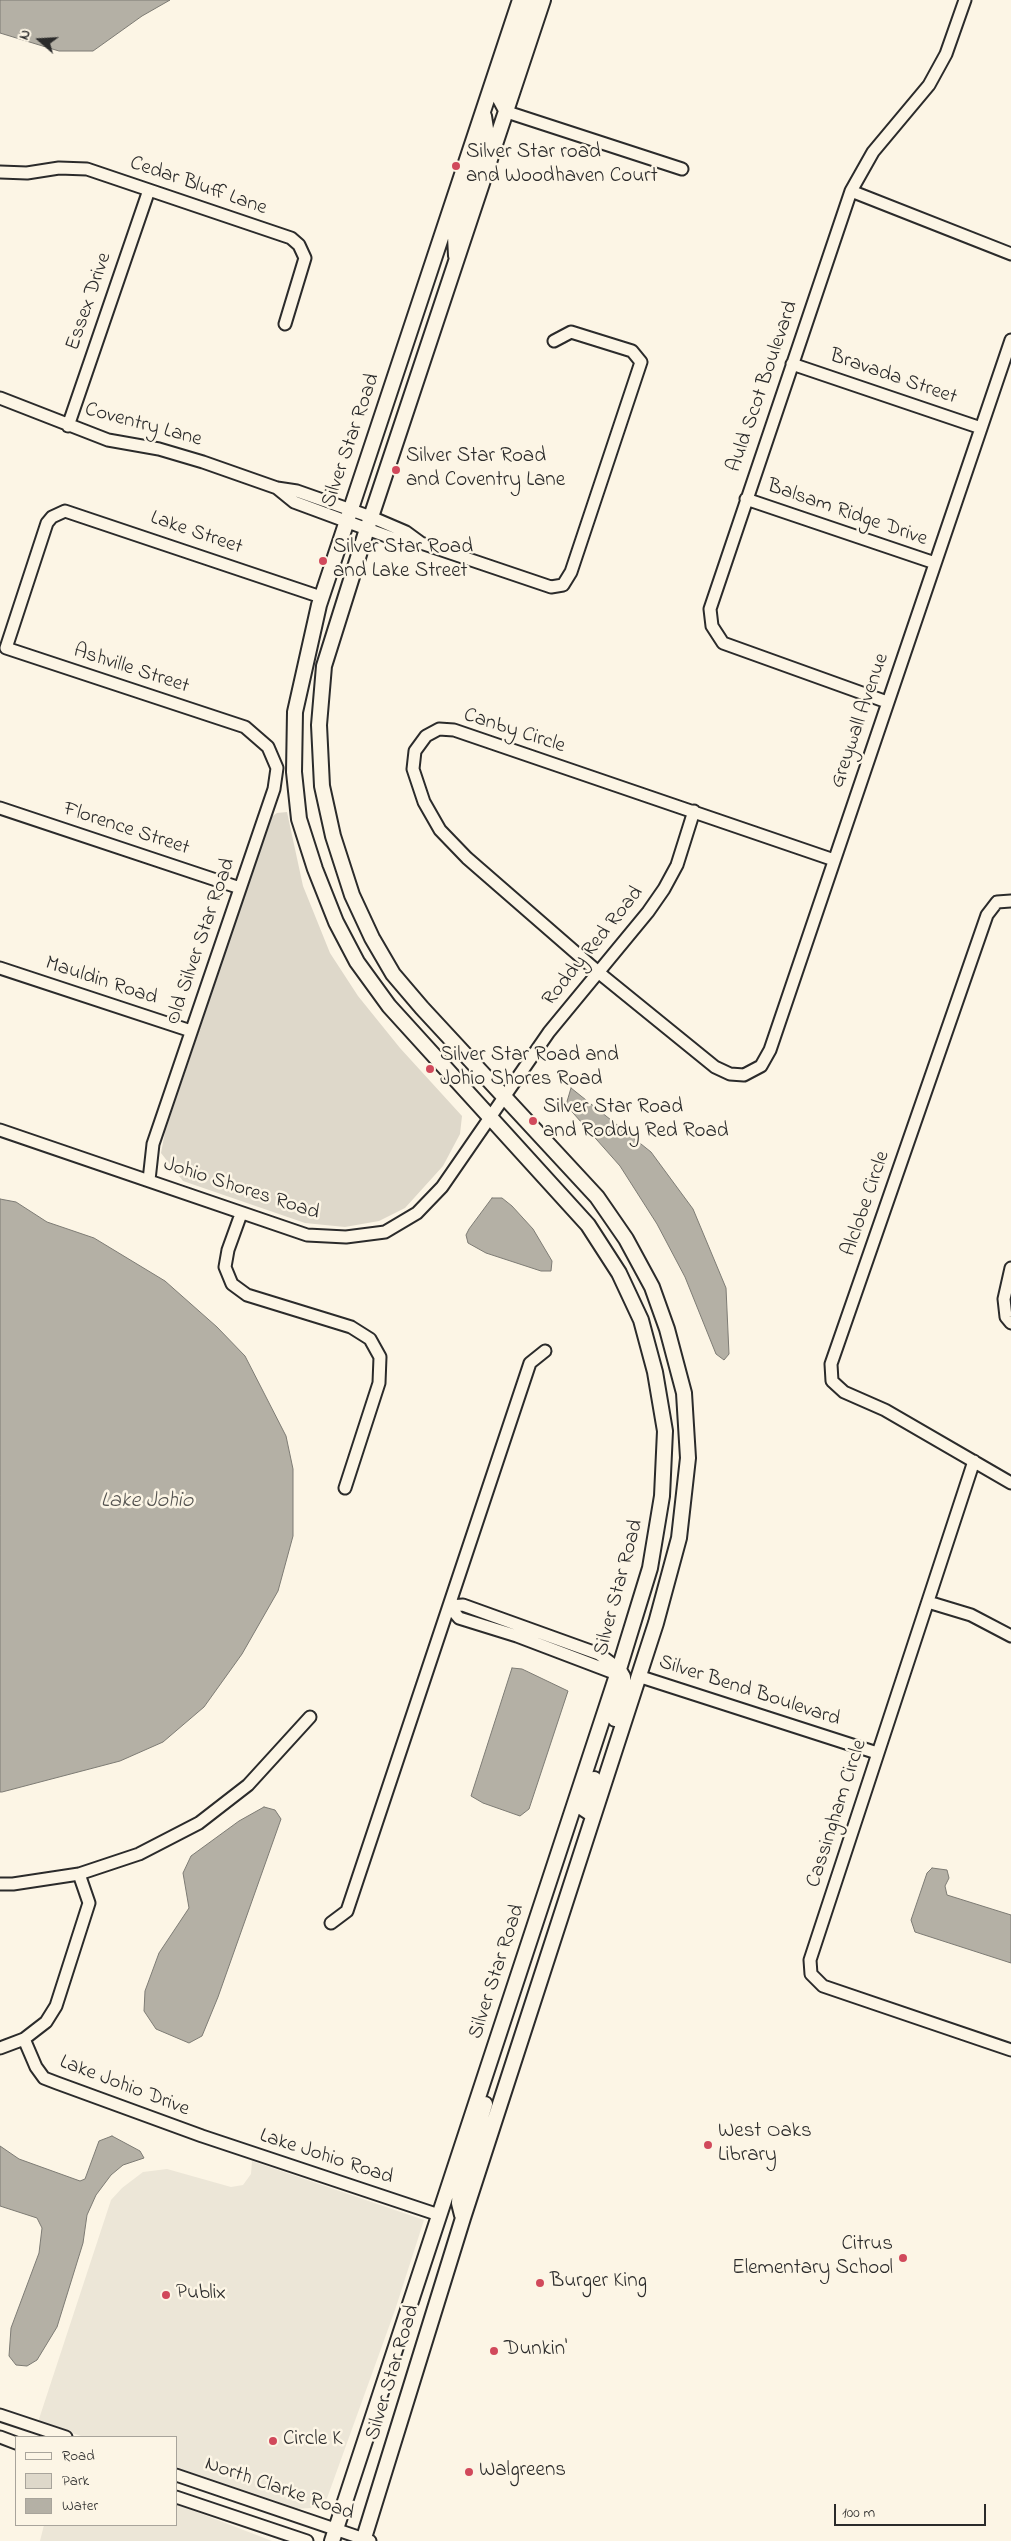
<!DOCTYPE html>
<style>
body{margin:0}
#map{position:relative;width:1011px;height:2541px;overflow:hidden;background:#fcf5e5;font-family:"Indie Flower",sans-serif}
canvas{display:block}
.legend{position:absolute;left:15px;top:2436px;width:162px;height:90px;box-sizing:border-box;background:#fcf5e5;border:1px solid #a8a49b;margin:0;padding:6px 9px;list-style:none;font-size:15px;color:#2b2b2b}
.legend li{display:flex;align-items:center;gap:10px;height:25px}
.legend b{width:25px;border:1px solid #a8a49b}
.north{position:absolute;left:15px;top:15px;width:50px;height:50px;-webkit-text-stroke:4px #fcf5e5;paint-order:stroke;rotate:289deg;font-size:14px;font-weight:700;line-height:20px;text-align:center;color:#2b2b2b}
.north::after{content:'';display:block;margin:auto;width:18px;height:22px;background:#2b2b2b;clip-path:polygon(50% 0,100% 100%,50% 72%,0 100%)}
.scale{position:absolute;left:834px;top:2504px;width:152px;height:22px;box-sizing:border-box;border:2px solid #2b2b2b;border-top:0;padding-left:6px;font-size:15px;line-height:18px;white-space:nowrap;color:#2b2b2b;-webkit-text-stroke:4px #fcf5e5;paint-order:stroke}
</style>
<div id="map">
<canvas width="1011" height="2541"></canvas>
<ul class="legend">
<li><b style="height:6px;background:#fcf5e5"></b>Road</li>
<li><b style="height:14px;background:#ded8ca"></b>Park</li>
<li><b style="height:14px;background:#b4b0a5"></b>Water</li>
</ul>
<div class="north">N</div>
<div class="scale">100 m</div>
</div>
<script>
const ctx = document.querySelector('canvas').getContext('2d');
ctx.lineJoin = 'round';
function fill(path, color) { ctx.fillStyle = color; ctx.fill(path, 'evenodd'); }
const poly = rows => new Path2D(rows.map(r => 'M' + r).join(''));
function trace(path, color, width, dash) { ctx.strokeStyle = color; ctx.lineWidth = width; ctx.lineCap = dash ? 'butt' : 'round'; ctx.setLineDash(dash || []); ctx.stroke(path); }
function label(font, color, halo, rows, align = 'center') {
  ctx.font = font + ' "Indie Flower",sans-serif'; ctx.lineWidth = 5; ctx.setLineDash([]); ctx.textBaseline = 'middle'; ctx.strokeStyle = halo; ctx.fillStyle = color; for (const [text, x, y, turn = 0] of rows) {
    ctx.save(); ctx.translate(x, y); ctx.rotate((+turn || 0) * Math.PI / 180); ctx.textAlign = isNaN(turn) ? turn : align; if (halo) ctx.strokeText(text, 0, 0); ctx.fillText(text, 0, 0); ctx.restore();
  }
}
fill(poly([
 [252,2161,424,2220,395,2310,326,2501,310,2508,294,2509,176,2469,176,2437,84,2437,38,2422,111,2200,122,2188,143,2172,167,2169,231,2187,243,2185,251,2174],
 [176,2504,272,2541,40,2541,44,2525,176,2525]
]), '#ece6d7');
fill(poly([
 [287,812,303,886,330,953,358,996,400,1048,462,1116,460,1134,443,1166,405,1208,379,1221,345,1227,305,1223,183,1181,161,1153,165,1132,239,913,267,820,277,813]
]), '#ded8ca');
const water = poly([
 [0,0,170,0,142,16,93,51,59,51,0,33,0,0],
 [571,1088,651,1152,693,1209,726,1288,729,1354,724,1360,716,1354,685,1277,657,1224,620,1166,566,1105,571,1088],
 [492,1198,502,1198,512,1206,533,1229,552,1261,551,1271,541,1271,486,1253,468,1243,466,1235,469,1229,492,1198],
 [0,1199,16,1202,47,1222,94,1238,165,1281,217,1327,245,1356,286,1436,293,1469,293,1536,278,1591,242,1654,204,1707,163,1742,120,1761,2,1792,0,1792,0,1199],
 [512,1668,522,1669,568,1691,529,1809,520,1816,483,1803,471,1796,512,1668],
 [264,1807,275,1810,281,1819,218,1997,202,2036,189,2043,156,2029,144,2011,145,1991,159,1953,189,1908,183,1873,191,1856,239,1821,264,1807],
 [932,1868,947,1870,949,1878,945,1886,947,1895,1011,1915,1011,1963,915,1932,911,1920,927,1873,932,1868],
 [112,2136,140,2151,144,2158,123,2165,111,2175,96,2195,87,2215,83,2243,57,2327,37,2360,27,2366,16,2365,9,2356,11,2328,39,2253,42,2228,37,2218,0,2206,0,2146,19,2159,80,2181,85,2179,99,2141,112,2136]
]);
fill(water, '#b4b0a5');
trace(water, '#7d7b74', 1);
const minor = poly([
 [507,112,682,169],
 [0,172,27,173,59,168,87,169,291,238,299,245,305,258,285,324],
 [851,191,1011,254],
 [792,364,981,428],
 [0,398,108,440,159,449,203,462,277,488,297,491,371,517,406,532,421,543,551,587,563,585,571,572,641,362,632,351,571,332,554,341],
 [68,426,149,190],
 [278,489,294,502,367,529,403,542,421,543],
 [746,499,935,563],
 [887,702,723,643,712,626,710,609,851,191,873,152,929,85,946,54,965,0],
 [0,808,240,888],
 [834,860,454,730,439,729,426,736,415,751,413,769,424,802,440,830,467,858,598,972,715,1067,730,1074,744,1075,761,1066,770,1050,1011,340],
 [1011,901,997,902,987,915,831,1364,832,1381,844,1392,885,1410,1011,1483],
 [0,968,191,1031],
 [0,1130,307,1235,346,1237,385,1232,417,1213,442,1187,549,1032,648,912,664,889,677,865,694,811],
 [149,1180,153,1144,274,789,277,768,268,747,245,727,6,648,47,523,52,517,65,511,321,597],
 [241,1214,228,1250,225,1267,232,1284,247,1295,351,1327,370,1339,380,1357,379,1383,345,1488],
 [1011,1268,1004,1299,1006,1317,1011,1323],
 [974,1461,810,1960,811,1974,823,1986,1011,2050],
 [928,1602,971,1615,1011,1636],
 [449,1606,463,1605,599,1654,619,1669],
 [449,1606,459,1618,517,1636,617,1674],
 [638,1676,877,1753],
 [0,1884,13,1884,79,1874,139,1854,199,1823,248,1785,310,1717],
 [331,1923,347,1911,530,1363,545,1351],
 [24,2039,36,2067,44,2078,57,2083,202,2136,439,2215],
 [0,2048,24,2039,46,2022,56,2006,89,1903,79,1874],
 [0,2415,66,2437],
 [0,2437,16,2443],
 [176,2475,370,2541],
 [176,2497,307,2541]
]);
const major = poly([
 [507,112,500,99,501,90,530,0],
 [456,256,455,236,487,135,484,116],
 [615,1719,623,1685,623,1677,619,1670],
 [593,1815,584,1809,594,1779],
 [462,2215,459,2203,460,2187,485,2104],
 [332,2541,619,1669,650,1568,662,1496,665,1431,655,1372,641,1320,619,1273,588,1225,389,1006,357,962,336,922,315,869,299,819,294,772,295,712,319,605,520,0],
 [363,2541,463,2218,656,1623,679,1538,688,1458,684,1393,667,1329,652,1287,626,1239,597,1197,422,1008,393,974,372,938,352,895,333,836,322,786,319,725,324,666,367,529,543,0]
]);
trace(minor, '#2b2b2b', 15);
trace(major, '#2b2b2b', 18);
trace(minor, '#fcf5e5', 11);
trace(major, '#fcf5e5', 14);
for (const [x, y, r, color] of [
 [456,166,5,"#d1495b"],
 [396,470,5,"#d1495b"],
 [323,561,5,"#d1495b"],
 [430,1069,5,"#d1495b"],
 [533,1121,5,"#d1495b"],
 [708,2145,5,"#d1495b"],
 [903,2258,5,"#d1495b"],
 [540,2283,5,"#d1495b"],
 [166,2295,5,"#d1495b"],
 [494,2351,5,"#d1495b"],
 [273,2441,5,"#d1495b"],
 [469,2472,5,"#d1495b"]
]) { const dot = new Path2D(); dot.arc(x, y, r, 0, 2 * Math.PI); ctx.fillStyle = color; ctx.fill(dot); trace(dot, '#fcf5e5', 2); }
label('21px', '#2b2b2b', '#fcf5e5', [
 ["Silver Star road",466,154],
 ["and Woodhaven Court",466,178],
 ["Silver Star Road",406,458],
 ["and Coventry Lane",406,482],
 ["Silver Star Road",333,549],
 ["and Lake Street",333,573],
 ["Silver Star Road and",440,1057],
 ["Johio Shores Road",440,1081],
 ["Silver Star Road",543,1109],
 ["and Roddy Red Road",543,1133],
 ["West Oaks",718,2133],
 ["Library",718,2157],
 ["Citrus",893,2246,"right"],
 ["Elementary School",893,2270,"right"],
 ["Burger King",550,2283],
 ["Publix",176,2295],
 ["Dunkin'",504,2351],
 ["Circle K",283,2441],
 ["Walgreens",479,2472]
], 'left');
label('21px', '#2b2b2b', '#fcf5e5', [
 ["Cedar Bluff Lane",198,187,19],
 ["Essex Drive",90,302,-71],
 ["Bravada Street",893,378,19],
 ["Auld Scot Boulevard",764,387,-71],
 ["Coventry Lane",143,426,15],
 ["Silver Star Road",352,441,-71],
 ["Balsam Ridge Drive",847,514,19],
 ["Lake Street",196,534,19],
 ["Ashville Street",131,670,18],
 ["Greywall Avenue",861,721,-71],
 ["Canby Circle",514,732,18],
 ["Florence Street",126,830,18],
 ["Old Silver Star Road",202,942,-71],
 ["Roddy Red Road",594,947,-51],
 ["Mauldin Road",101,982,18],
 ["Johio Shores Road",241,1190,18],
 ["Alclobe Circle",867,1204,-71],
 ["Silver Star Road",620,1588,-75],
 ["Silver Bend Boulevard",749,1692,18],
 ["Cassingham Circle",838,1814,-72],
 ["Silver Star Road",498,1972,-72],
 ["Lake Johio Drive",124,2087,21],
 ["Lake Johio Road",326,2158,18],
 ["Silver Star Road",394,2373,-73],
 ["North Clarke Road",279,2490,19]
]);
label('italic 22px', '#545350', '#fcf5e5', [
 ["Lake Johio",147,1502]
]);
</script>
